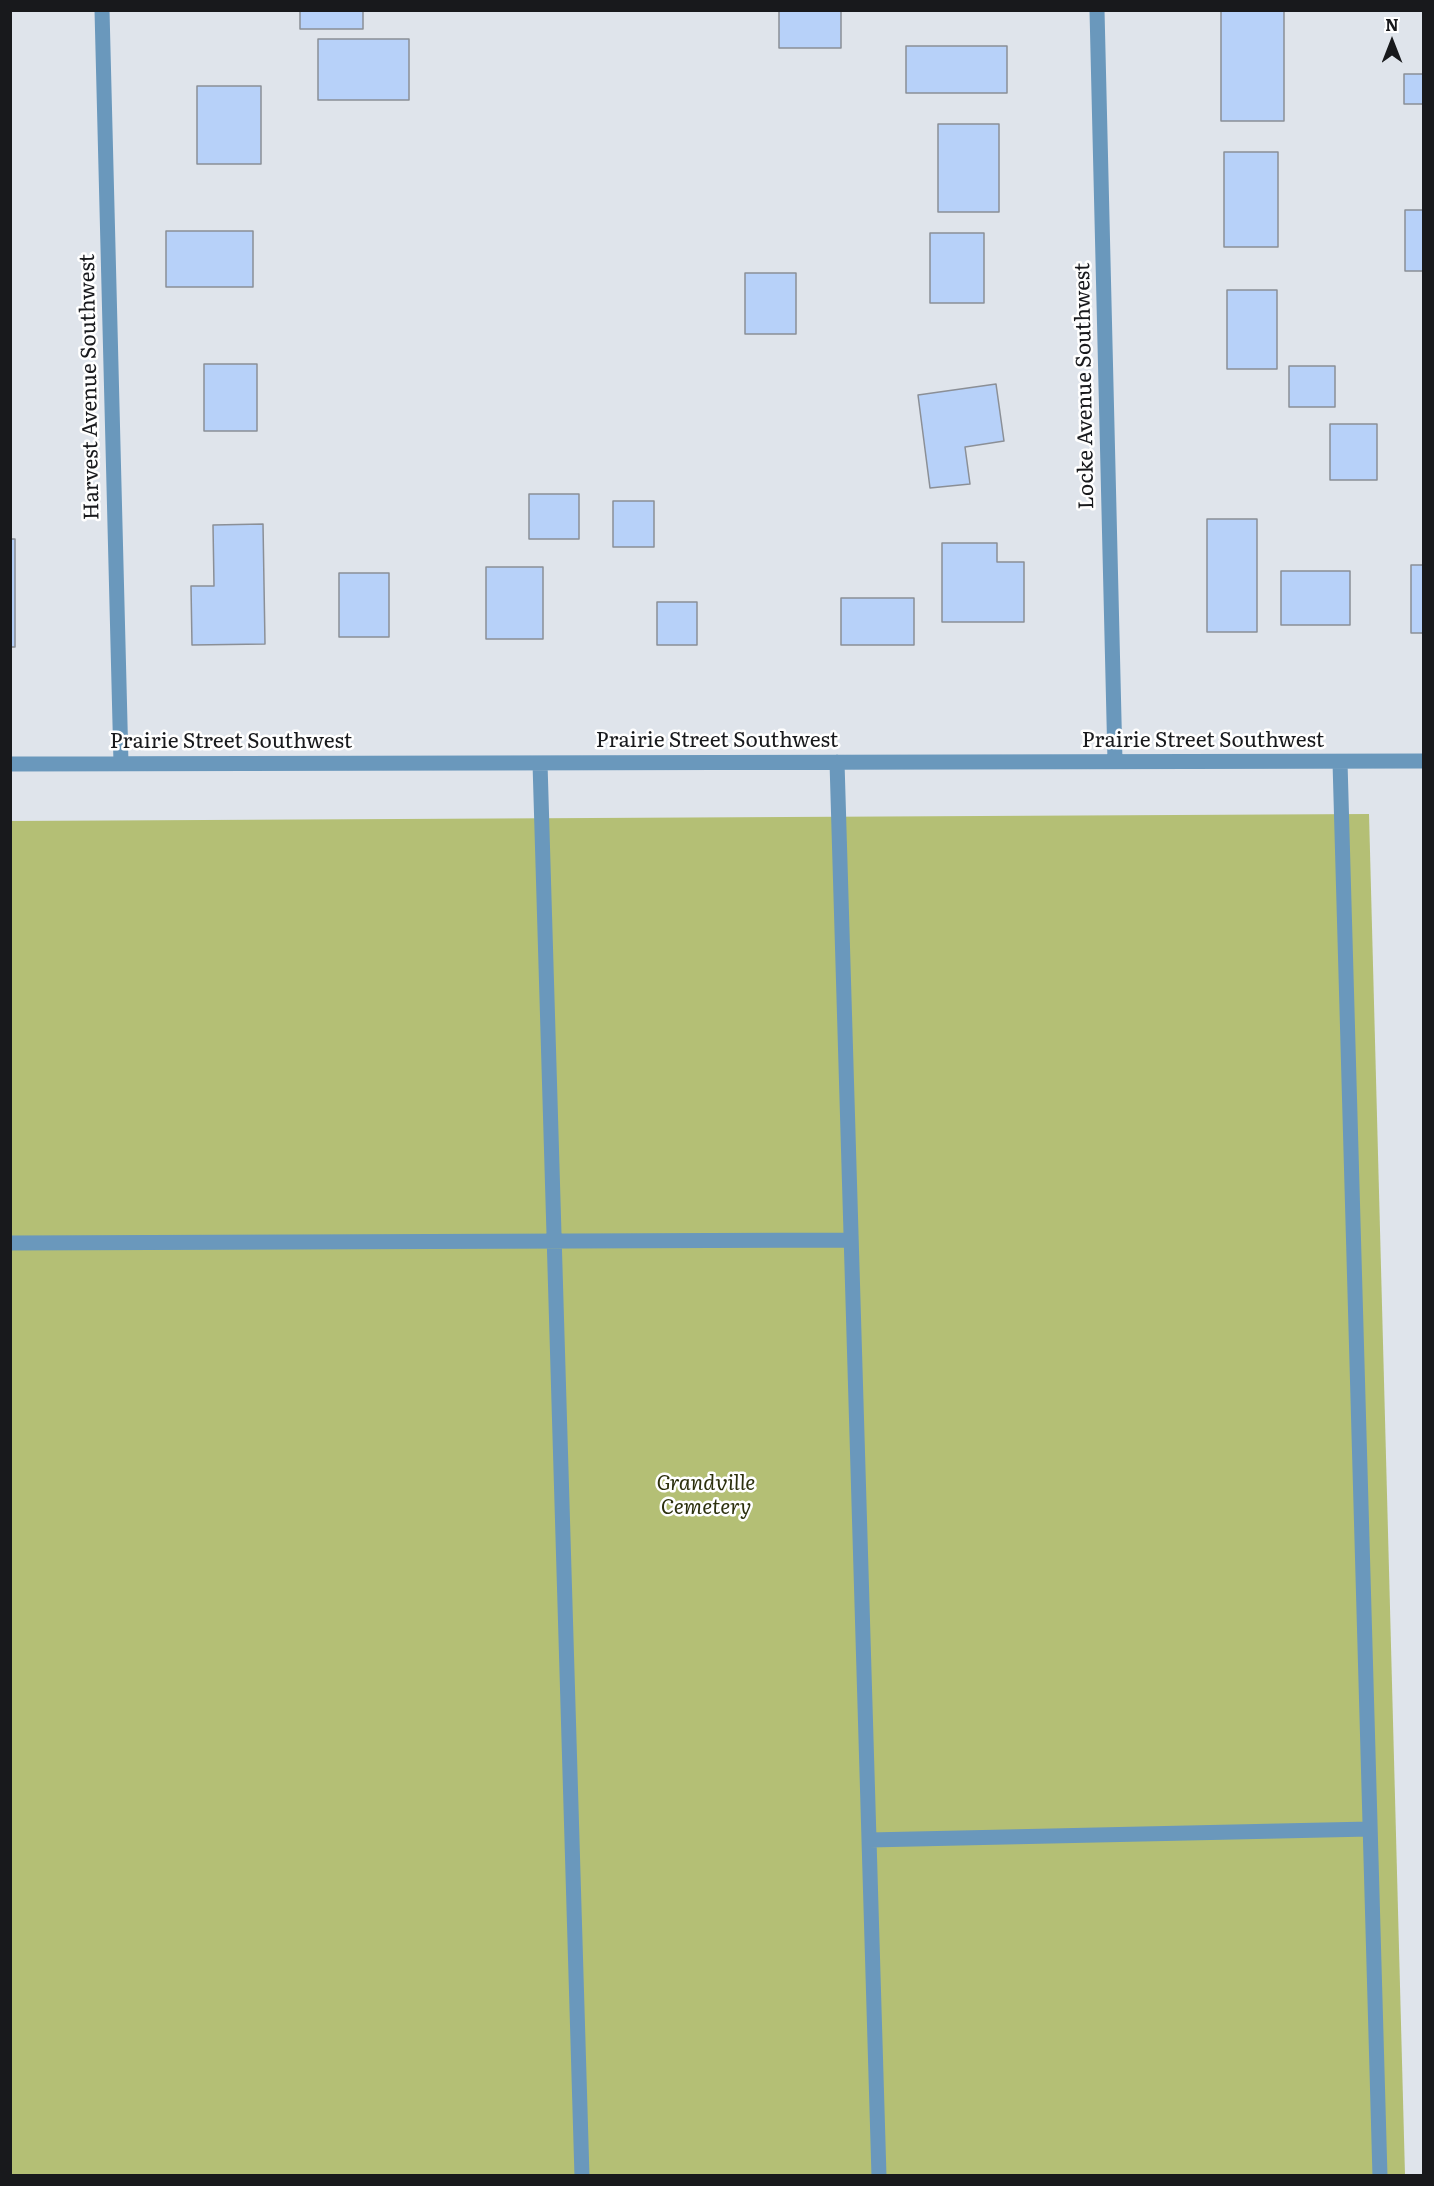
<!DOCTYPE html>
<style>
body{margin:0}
#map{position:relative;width:1434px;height:2186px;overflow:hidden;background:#dfe4eb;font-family:Literata,serif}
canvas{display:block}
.frame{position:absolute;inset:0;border:12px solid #18191c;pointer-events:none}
.north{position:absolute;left:1362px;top:12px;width:60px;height:60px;-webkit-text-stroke:4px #fff;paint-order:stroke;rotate:0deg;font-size:16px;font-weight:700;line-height:24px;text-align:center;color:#18191c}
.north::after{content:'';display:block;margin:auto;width:21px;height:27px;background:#18191c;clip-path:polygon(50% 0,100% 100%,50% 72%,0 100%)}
</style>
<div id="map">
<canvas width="1434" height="2186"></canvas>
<div class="frame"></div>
<div class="north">N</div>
</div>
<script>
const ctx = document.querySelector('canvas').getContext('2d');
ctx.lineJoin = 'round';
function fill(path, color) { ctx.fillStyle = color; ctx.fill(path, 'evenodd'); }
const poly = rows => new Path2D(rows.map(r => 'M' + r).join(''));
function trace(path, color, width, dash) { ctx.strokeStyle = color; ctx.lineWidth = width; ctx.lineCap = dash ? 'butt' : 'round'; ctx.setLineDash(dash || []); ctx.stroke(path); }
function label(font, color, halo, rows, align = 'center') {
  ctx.font = font + ' Literata,serif'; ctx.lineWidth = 5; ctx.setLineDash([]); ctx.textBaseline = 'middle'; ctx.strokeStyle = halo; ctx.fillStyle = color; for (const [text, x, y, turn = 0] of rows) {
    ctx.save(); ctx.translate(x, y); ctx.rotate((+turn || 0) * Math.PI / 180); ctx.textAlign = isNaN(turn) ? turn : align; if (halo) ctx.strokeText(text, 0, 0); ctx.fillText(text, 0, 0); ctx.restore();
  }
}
fill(poly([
 [1369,814,1405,2175,11,2175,10,821]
]), '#b4bf75');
const building = poly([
 [300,10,363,10,363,29,300,29,300,10],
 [779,10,841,10,841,48,779,48,779,10],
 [1221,10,1284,10,1284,121,1221,121,1221,10],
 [318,39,409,39,409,100,318,100,318,39],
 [906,46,1007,46,1007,93,906,93,906,46],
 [1404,74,1424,74,1424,104,1404,104,1404,74],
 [197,86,261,86,261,164,197,164,197,86],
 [938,124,999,124,999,212,938,212,938,124],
 [1224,152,1278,152,1278,247,1224,247,1224,152],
 [1405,210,1424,210,1424,271,1405,271,1405,210],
 [166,231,253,231,253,287,166,287,166,231],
 [930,233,984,233,984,303,930,303,930,233],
 [745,273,796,273,796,334,745,334,745,273],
 [1227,290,1277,290,1277,369,1227,369,1227,290],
 [204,364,257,364,257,431,204,431,204,364],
 [1289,366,1335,366,1335,407,1289,407,1289,366],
 [996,384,1004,441,965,447,970,484,930,488,918,395,996,384],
 [1330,424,1377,424,1377,480,1330,480,1330,424],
 [529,494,579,494,579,539,529,539,529,494],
 [613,501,654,501,654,547,613,547,613,501],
 [1207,519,1257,519,1257,632,1207,632,1207,519],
 [263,524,265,644,192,645,191,586,214,586,213,525,263,524],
 [10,539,15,539,15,647,10,647,10,539],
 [942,543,997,543,997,562,1024,562,1024,622,942,622,942,543],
 [1411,565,1424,565,1424,633,1411,633,1411,565],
 [486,567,543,567,543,639,486,639,486,567],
 [1281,571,1350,571,1350,625,1281,625,1281,571],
 [339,573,389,573,389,637,339,637,339,573],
 [841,598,914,598,914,645,841,645,841,598],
 [657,602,697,602,697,645,657,645,657,602]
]);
fill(building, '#b7d1f9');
trace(building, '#8b8f96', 1.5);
trace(poly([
 [102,10,121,763],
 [1097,10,1115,761],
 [837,762,879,2176],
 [1340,762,1380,2176],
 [540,763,582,2176],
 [10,764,1424,761],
 [10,1243,851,1240],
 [869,1840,1370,1829]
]), '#6a98bc', 15);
label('21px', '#18191c', '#fff', [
 ["Locke Avenue Southwest",1085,386,-91],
 ["Harvest Avenue Southwest",90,387,-91],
 ["Prairie Street Southwest",717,741],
 ["Prairie Street Southwest",1203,741],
 ["Prairie Street Southwest",231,742]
]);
label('italic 21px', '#2c300d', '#fff', [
 ["Grandville",706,1484],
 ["Cemetery",706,1508]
]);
</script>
